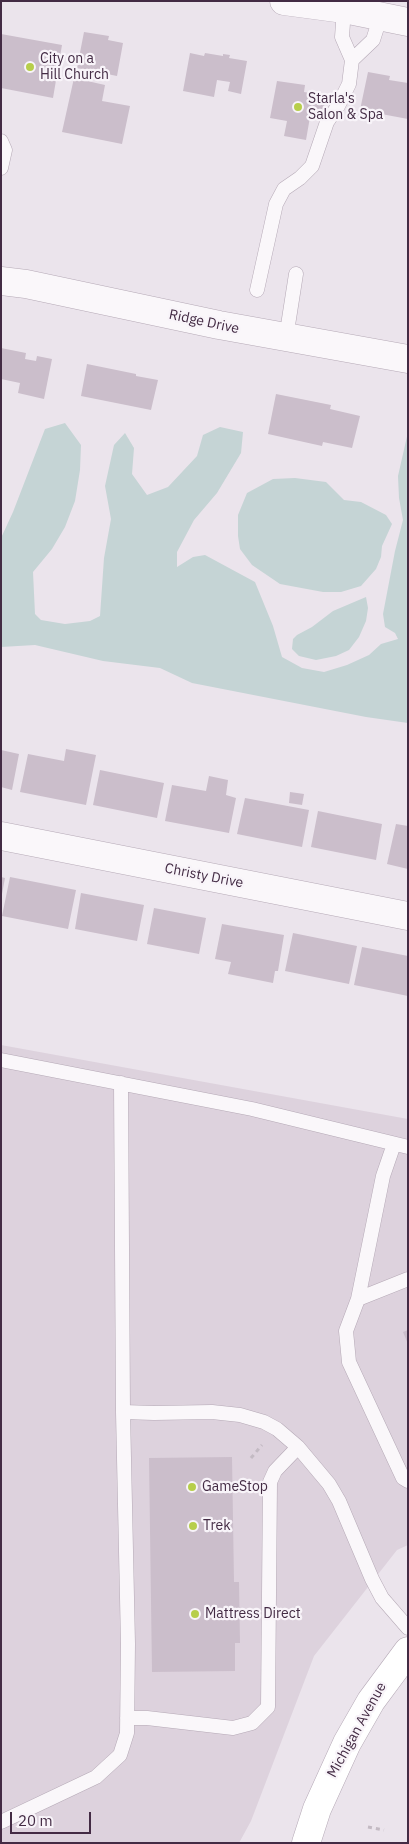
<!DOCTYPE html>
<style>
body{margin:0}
#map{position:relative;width:409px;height:1844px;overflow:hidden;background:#ebe4ec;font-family:"IBM Plex Sans",sans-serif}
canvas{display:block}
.frame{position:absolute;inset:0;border:2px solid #432b44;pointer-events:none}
.scale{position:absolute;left:10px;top:1812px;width:81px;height:22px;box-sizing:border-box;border:2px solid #432b44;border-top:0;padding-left:6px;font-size:15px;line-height:18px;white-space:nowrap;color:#432b44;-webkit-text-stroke:4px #f8f4f9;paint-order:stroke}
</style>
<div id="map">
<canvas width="409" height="1844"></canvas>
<div class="frame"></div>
<div class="scale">20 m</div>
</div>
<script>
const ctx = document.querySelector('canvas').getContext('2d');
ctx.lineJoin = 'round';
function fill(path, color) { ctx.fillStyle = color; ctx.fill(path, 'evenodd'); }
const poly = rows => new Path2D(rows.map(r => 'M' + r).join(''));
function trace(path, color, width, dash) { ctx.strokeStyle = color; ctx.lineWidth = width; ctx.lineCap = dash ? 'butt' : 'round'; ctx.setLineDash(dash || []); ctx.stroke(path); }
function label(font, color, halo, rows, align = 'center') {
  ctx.font = font + ' "IBM Plex Sans",sans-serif'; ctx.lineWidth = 4.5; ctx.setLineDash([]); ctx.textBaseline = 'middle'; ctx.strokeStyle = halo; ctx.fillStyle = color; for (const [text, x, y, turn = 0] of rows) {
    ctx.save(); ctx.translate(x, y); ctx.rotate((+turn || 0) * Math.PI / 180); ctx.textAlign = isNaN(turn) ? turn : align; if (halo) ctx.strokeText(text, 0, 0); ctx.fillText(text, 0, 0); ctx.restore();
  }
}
fill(poly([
 [1,1045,408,1119,408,1545,397,1550,314,1656,251,1821,239,1843,1,1843]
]), '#ddd2dd');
fill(poly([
 [65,423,81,445,80,470,75,501,65,527,52,549,33,572,35,614,41,620,65,624,90,621,100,616,104,558,111,519,105,486,114,445,125,433,134,448,132,474,147,495,168,487,197,456,203,435,220,427,243,432,241,453,217,493,194,520,177,552,177,567,193,557,205,555,255,582,273,626,282,657,302,668,324,672,347,665,369,655,381,644,398,639,395,633,385,627,383,614,395,551,403,520,399,498,398,476,408,432,408,723,366,717,192,683,160,668,103,661,35,645,1,647,1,538,13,512,45,429],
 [295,478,326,482,344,500,361,502,386,515,392,524,382,546,381,557,376,569,361,586,341,592,323,592,280,584,252,565,240,549,238,536,238,515,247,493,273,479],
 [366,597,368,608,366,621,359,637,349,650,336,656,316,660,299,656,292,649,293,639,297,635,312,627,333,611]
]), '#c5d4d5');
fill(poly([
 [84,32,109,36,108,40,123,43,117,76,77,68],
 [1,34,62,45,53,98,1,88],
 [190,53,204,56,205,53,223,56,223,54,230,55,229,58,247,61,241,94,228,91,230,82,217,80,214,97,183,91],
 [368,72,390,76,389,80,408,83,408,119,360,110],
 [74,78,105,85,102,101,130,106,122,144,62,132],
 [277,81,305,85,304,92,326,96,322,119,310,117,306,140,284,136,287,121,270,118],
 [1,348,26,353,25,359,36,361,37,356,52,359,44,399,18,393,20,383,1,379],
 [87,364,136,374,136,376,158,380,151,410,81,396],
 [276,394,331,405,330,409,360,416,352,448,323,442,322,446,268,434],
 [66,749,96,755,86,805,20,792,28,754,64,761],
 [1,750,19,754,12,790,1,787],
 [100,770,164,783,157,818,93,805],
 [209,776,228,780,226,795,236,798,229,833,165,821,172,785,206,791],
 [290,792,304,794,302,805,289,803],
 [245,798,309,810,302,847,237,834],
 [318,811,382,824,376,860,311,847],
 [396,824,408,826,408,869,387,864],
 [1,877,5,878,2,894,1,893],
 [10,877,76,890,68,929,2,916],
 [81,893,144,905,137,941,75,929],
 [154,908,206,918,199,954,147,944],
 [222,924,284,935,278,971,275,971,273,983,228,974,231,962,215,959],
 [293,933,357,946,349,984,285,971],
 [362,947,408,956,408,996,354,985],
 [408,1330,408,1344,403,1332],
 [232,1457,234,1582,239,1582,240,1643,235,1643,235,1671,152,1672,149,1458]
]), '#cbbecb');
const lane = poly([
 [352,60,373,40,381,15],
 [1,141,5,150,1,168],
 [257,290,276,204,284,189,300,178,312,166,327,122,338,106,349,84,352,60,342,37,344,9],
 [286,338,296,274],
 [1,1060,252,1109,408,1147],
 [121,1083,123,1412],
 [394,1144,383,1176,358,1299,346,1331,349,1362,403,1478,408,1481],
 [358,1299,408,1279],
 [127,1718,147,1718,233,1728,252,1723,268,1707,270,1482,275,1471,298,1447],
 [1,1822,96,1777,120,1755,127,1733,128,1644,123,1412,154,1413,212,1412,240,1415,264,1422,277,1429,298,1447,329,1484,339,1501,372,1579,382,1598,408,1628]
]);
const street = poly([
 [284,1,344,9,408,22],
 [1,281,26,284,219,325,408,359],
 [1,836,408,916]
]);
const secondary = poly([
 [306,1843,317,1809,347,1743,371,1701,408,1651]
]);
trace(lane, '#b5a9b6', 15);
trace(street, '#b5a9b6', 29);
trace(secondary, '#b5a9b6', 29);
trace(poly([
 [251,1458,262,1445],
 [368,1827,384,1830]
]), '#c3bac3', 3, [4, 4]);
trace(lane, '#faf7fa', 14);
trace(street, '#faf7fa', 28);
trace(secondary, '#fff', 28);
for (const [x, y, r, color] of [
 [30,67,5,"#b7ce4b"],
 [298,107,5,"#b7ce4b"],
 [192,1487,5,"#b7ce4b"],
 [193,1526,5,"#b7ce4b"],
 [195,1614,5,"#b7ce4b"]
]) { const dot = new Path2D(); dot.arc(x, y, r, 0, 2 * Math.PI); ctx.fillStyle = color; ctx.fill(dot); trace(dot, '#f8f4f9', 2); }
label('14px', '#432b44', '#f8f4f9', [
 ["City on a",40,59],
 ["Hill Church",40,75],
 ["Starla's",308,99],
 ["Salon & Spa",308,115],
 ["GameStop",202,1487],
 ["Trek",203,1526],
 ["Mattress Direct",205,1614]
], 'left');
label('14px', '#432b44', '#f8f4f9', [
 ["Ridge Drive",204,322,12],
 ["Christy Drive",204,876,11],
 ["Michigan Avenue",357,1730,-61]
]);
</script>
